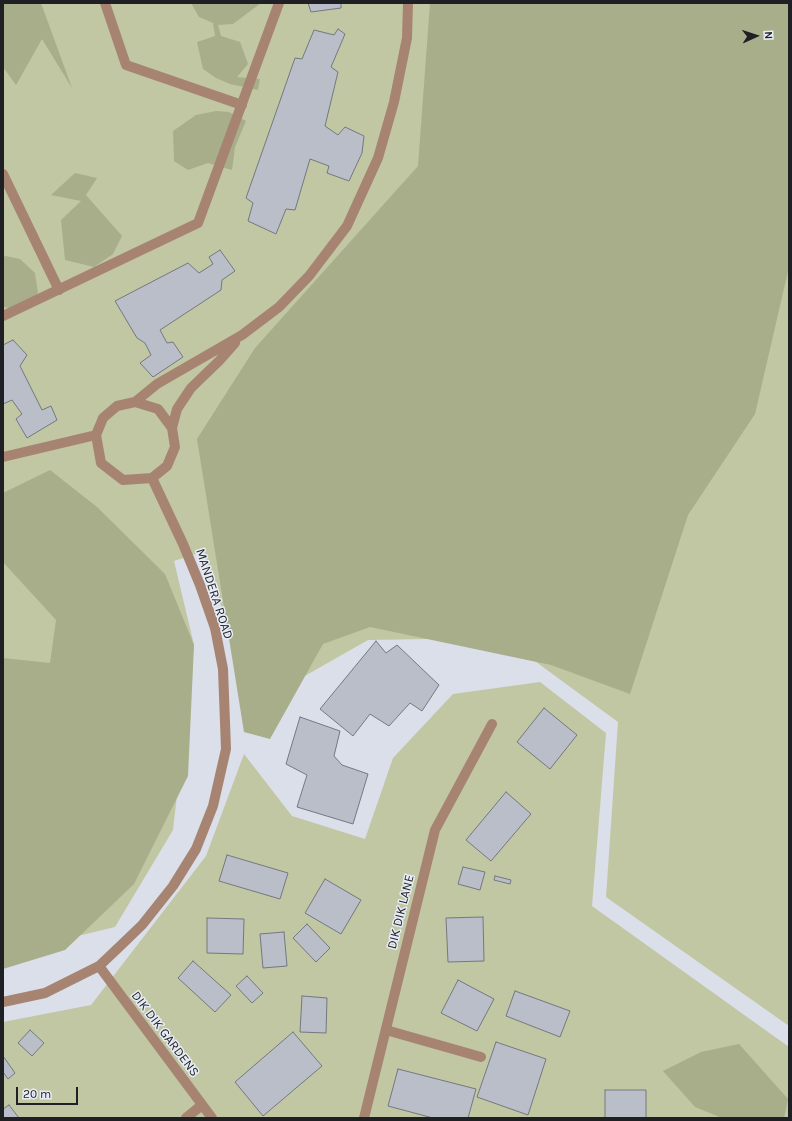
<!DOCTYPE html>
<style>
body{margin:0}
#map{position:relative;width:792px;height:1121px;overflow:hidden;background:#dadfe9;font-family:Karla,sans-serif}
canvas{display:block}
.frame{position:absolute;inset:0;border:4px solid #1e2024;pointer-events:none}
.north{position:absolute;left:736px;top:16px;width:40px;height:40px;-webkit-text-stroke:3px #e7ecf6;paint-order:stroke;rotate:87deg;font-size:11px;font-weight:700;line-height:16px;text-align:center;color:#1e2024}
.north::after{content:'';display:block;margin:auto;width:14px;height:18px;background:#1e2024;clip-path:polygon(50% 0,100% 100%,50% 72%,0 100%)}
.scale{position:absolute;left:16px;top:1087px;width:62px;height:18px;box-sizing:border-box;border:2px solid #1e2024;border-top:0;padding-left:5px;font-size:12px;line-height:14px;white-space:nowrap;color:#1e2024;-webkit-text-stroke:3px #e7ecf6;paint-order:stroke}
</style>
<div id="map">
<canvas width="792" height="1121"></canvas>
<div class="frame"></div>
<div class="north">N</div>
<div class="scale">20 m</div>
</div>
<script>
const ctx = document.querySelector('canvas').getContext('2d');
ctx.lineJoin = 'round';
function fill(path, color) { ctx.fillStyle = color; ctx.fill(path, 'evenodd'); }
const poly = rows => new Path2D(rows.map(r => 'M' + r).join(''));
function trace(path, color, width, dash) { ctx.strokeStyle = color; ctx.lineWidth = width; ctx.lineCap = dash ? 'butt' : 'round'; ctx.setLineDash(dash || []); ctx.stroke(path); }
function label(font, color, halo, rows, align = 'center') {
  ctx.font = font + ' Karla,sans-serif'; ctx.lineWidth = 3; ctx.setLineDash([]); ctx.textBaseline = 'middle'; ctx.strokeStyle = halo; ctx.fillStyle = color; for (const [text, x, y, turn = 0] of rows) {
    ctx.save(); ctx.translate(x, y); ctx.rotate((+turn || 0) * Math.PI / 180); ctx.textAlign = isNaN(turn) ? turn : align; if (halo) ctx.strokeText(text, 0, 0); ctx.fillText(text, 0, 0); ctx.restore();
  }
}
fill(poly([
 [3,3,789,3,789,1026,606,897,618,722,472,615,427,639,368,640,252,706,204,551,174,561,194,645,173,830,115,927,3,954],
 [540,682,606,733,592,906,789,1047,789,1118,3,1118,3,1022,91,1005,206,856,244,754,292,816,365,839,393,758,453,694]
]), '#c1c7a2');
fill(poly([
 [3,3,41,3,72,88,42,39,16,85,3,67],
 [191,3,261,3,233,24,218,25,221,36,240,42,248,64,237,77,260,79,258,90,230,84,216,78,203,69,197,42,215,36,213,23,199,17],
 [430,3,789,3,789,267,755,414,688,515,630,694,551,665,370,627,323,644,270,739,244,732,197,439,255,348,418,166],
 [216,111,229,112,246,121,235,147,232,170,208,163,188,170,174,161,173,131,196,115],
 [75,173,97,178,86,195,122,236,113,254,94,267,65,260,61,220,81,201,51,195],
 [6,256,20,259,35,273,38,293,24,310,3,307,3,257],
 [50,470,97,507,165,574,194,645,188,776,134,884,65,950,3,969,3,658,50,663,56,620,3,562,3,493],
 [739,1044,788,1099,784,1118,722,1118,695,1107,663,1071,701,1052]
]), '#a8ae89');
const building = poly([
 [308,3,341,3,341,8,311,12,308,3],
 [338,29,345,34,331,67,338,72,325,126,338,135,345,127,364,136,362,153,349,181,327,173,329,166,310,159,295,210,286,209,276,234,248,221,253,203,246,198,295,58,302,59,314,30,334,35,338,29],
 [220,250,235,271,222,280,221,290,160,330,167,343,173,342,183,357,153,377,140,363,151,355,145,343,137,338,115,301,188,263,199,273,213,264,209,257,220,250],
 [13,340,27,355,20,366,42,410,51,406,57,420,27,438,16,419,22,414,12,400,3,404,3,345,13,340],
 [376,641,386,653,397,645,439,685,422,711,410,703,389,726,370,714,353,736,320,709,376,641],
 [544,708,577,735,550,769,517,742,544,708],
 [300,717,340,731,334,756,342,765,368,774,353,824,297,807,307,775,286,764,300,717],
 [506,792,531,814,491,861,466,840,506,792],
 [227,855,288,873,280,899,219,881,227,855],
 [463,867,485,872,480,890,458,884,463,867],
 [495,876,511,880,510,884,494,880,495,876],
 [325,879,361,900,341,934,305,913,325,879],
 [483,917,484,961,448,962,446,918,483,917],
 [207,918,244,919,243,954,207,953,207,918],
 [307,924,330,948,316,962,293,938,307,924],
 [284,932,287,966,263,968,260,934,284,932],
 [193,961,231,995,215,1012,178,978,193,961],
 [247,976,263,993,252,1003,236,986,247,976],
 [458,980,494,999,477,1031,441,1013,458,980],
 [515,991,570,1011,560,1037,506,1016,515,991],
 [302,996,327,998,326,1033,300,1032,302,996],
 [30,1030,44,1043,32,1056,18,1043,30,1030],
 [293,1032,322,1066,263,1116,235,1082,293,1032],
 [496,1042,546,1059,528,1115,477,1097,496,1042],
 [3,1056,15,1073,8,1079,3,1072,3,1056],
 [398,1069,476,1089,468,1118,433,1118,388,1106,398,1069],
 [605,1090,646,1090,646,1118,605,1118,605,1090],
 [9,1105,19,1118,3,1118,3,1109,9,1105]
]);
fill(building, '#babec8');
trace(building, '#747881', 1);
trace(poly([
 [105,3,126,65,242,105],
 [3,174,59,290],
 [3,316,198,223,279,3],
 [135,402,158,409,172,428,175,447,167,466,152,478,123,480,101,463,96,435,103,418,117,406,135,402,157,384,242,335,279,307,309,276,347,226,378,158,394,102,407,38,408,3],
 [172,428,177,409,191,388,219,361,235,343],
 [3,457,96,435],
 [99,966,212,1118],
 [3,1002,45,993,99,966,119,947,142,925,173,886,196,849,213,806,226,749,223,669,215,628,200,585,183,544,152,478],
 [386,1030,481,1057],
 [186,1118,202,1105],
 [364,1118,435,830,492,724]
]), '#a78472', 10);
label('13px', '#1e2024', '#e7ecf6', [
 ["MANDERA ROAD",214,594,72],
 ["DIK DIK LANE",401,912,-76],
 ["DIK DIK GARDENS",165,1034,53]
]);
</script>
